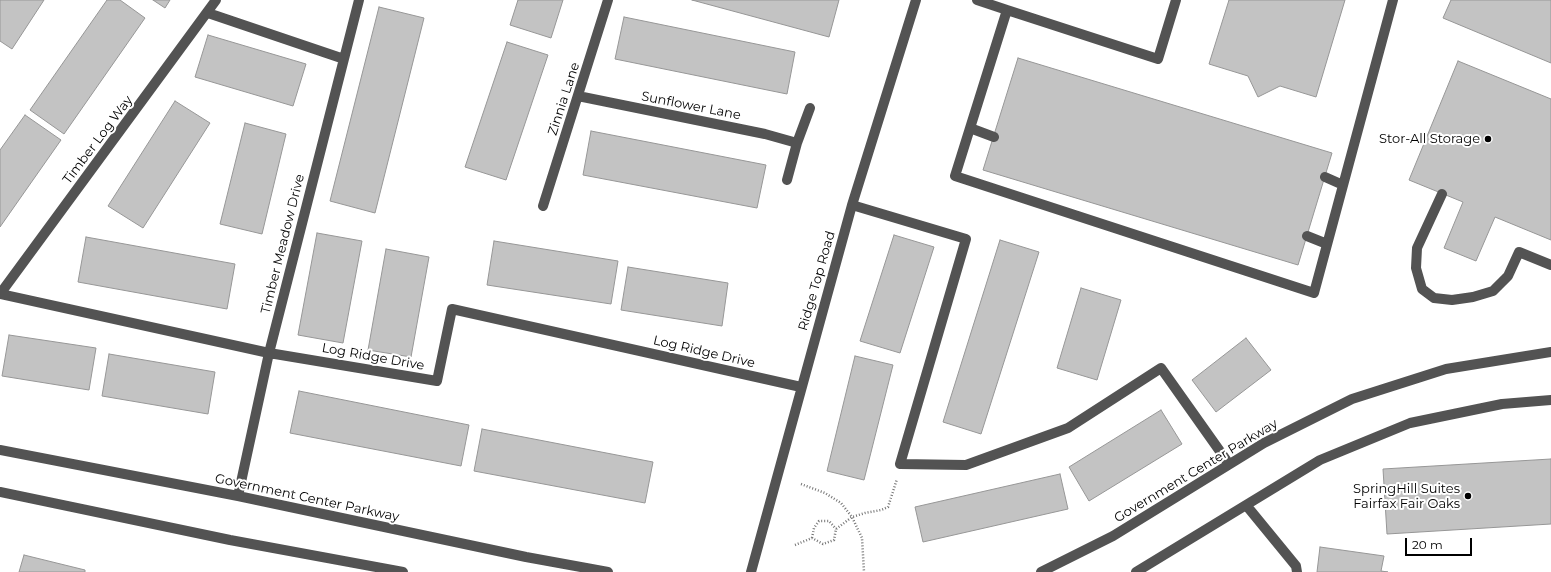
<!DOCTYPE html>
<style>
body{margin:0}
#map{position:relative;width:1551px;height:572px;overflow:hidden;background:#fff;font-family:Montserrat,sans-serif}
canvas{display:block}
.scale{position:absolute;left:1405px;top:538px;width:67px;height:18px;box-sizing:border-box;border:2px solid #000;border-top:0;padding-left:5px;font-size:12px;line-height:14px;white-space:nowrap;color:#000;-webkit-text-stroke:3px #fff;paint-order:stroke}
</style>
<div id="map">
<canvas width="1551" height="572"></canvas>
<div class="scale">20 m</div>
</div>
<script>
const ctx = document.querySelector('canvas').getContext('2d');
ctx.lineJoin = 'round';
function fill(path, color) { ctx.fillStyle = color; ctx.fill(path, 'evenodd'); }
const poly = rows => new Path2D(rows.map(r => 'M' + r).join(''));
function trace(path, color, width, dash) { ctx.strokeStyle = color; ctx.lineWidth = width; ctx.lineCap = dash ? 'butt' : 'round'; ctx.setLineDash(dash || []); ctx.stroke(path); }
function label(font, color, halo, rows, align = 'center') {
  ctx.font = font + ' Montserrat,sans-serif'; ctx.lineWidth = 4; ctx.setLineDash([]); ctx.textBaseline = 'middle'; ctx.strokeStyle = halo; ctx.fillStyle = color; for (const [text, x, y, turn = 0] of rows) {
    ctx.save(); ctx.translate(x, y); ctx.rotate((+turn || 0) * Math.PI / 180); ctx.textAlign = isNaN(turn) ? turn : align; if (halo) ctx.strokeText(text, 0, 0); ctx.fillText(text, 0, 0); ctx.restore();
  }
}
const building = poly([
 [0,0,44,0,12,49,0,41,0,0],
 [107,0,120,0,145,18,64,134,30,110,107,0],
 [153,0,170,0,165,8,153,0],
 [518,0,563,0,551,38,510,25,518,0],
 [692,0,839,0,829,37,692,0],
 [1229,0,1345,0,1316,97,1280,86,1258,97,1248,76,1209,64,1229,0],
 [1451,0,1551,0,1551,63,1443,18,1451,0],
 [379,7,424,18,375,213,330,201,379,7],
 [624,17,795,52,787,94,615,59,624,17],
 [208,35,306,64,293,106,195,77,208,35],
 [507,42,548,55,506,180,465,167,507,42],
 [1018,58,1332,153,1298,265,983,170,1018,58],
 [1458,61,1551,99,1551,240,1495,217,1476,261,1444,248,1463,202,1409,180,1458,61],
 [175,101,210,123,143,228,108,206,175,101],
 [25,115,61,140,0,227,0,150,25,115],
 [245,123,286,134,262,234,220,224,245,123],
 [591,131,766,165,757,208,583,175,591,131],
 [317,233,362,241,343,343,298,335,317,233],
 [894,235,934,247,900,353,860,341,894,235],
 [86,237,235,264,227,309,78,282,86,237],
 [1000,240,1039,252,981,434,943,422,1000,240],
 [494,241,618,261,611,304,487,285,494,241],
 [386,249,429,257,411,357,368,350,386,249],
 [628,267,728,283,722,326,621,310,628,267],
 [1081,288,1121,300,1097,380,1057,368,1081,288],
 [9,335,96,348,89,390,2,376,9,335],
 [1246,338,1271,370,1216,412,1192,380,1246,338],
 [109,354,215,372,208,414,102,396,109,354],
 [855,356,893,365,864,480,827,471,855,356],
 [299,391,469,425,461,466,290,433,299,391],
 [1161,410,1182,444,1089,501,1069,467,1161,410],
 [482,429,653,462,645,503,474,471,482,429],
 [1551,459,1551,524,1387,534,1383,469,1551,459],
 [1060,474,1068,509,923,542,915,507,1060,474],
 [1320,547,1384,556,1381,571,1388,572,1317,572,1320,547],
 [24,555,85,570,85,572,19,572,24,555]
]);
fill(building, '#c3c3c3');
trace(building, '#979797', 1);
trace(poly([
 [801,484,825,493,841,503,852,517,862,538,864,572],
 [812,538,814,528,819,521,829,521,836,529],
 [795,545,812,538,823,544,834,540,836,529,852,517,865,513,881,510,888,507,897,479]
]), '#757575', 2.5, [1, 2]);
trace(poly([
 [977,0,1007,10,955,176,1314,293,1393,0],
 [1007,10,1158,59,1176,0],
 [208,13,344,59],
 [578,96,765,134,797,143],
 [970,128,994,137],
 [1325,177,1343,185],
 [787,180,797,143,810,108],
 [1442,194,1417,248,1416,268,1422,289,1434,298,1452,300,1473,297,1493,291,1508,276,1519,252,1551,265],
 [852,205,966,239,900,464,966,465,1068,428,1161,368,1229,464],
 [543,206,608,0],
 [1307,236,1327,244],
 [0,294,269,353,437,381,452,309,801,387],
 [0,294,216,0],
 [0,450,238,496,526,557,608,572],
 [0,492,230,540,403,572],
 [238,496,269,353,359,0],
 [1246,505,1296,566,1297,572],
 [751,572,852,205,916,0],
 [1041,572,1113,536,1264,443,1352,399,1446,369,1551,352],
 [1136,572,1320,460,1410,423,1502,404,1551,400]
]), '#535353', 10);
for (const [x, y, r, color] of [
 [1488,139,4,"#000"],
 [1468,496,4,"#000"]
]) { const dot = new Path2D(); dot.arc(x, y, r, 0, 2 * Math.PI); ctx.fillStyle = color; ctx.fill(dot); trace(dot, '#fff', 1.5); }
label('13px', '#000', '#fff', [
 ["Zinnia Lane",564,99,-72],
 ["Sunflower Lane",691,106,11],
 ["Timber Log Way",98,140,-53],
 ["Timber Meadow Drive",283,244,-76],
 ["Ridge Top Road",817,281,-74],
 ["Log Ridge Drive",704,352,13],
 ["Log Ridge Drive",373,357,10],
 ["Government Center Parkway",1196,471,-31],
 ["Government Center Parkway",307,498,12]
]);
label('13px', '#000', '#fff', [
 ["Stor-All Storage",1480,139],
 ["SpringHill Suites",1460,489],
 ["Fairfax Fair Oaks",1460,504]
], 'right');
</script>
